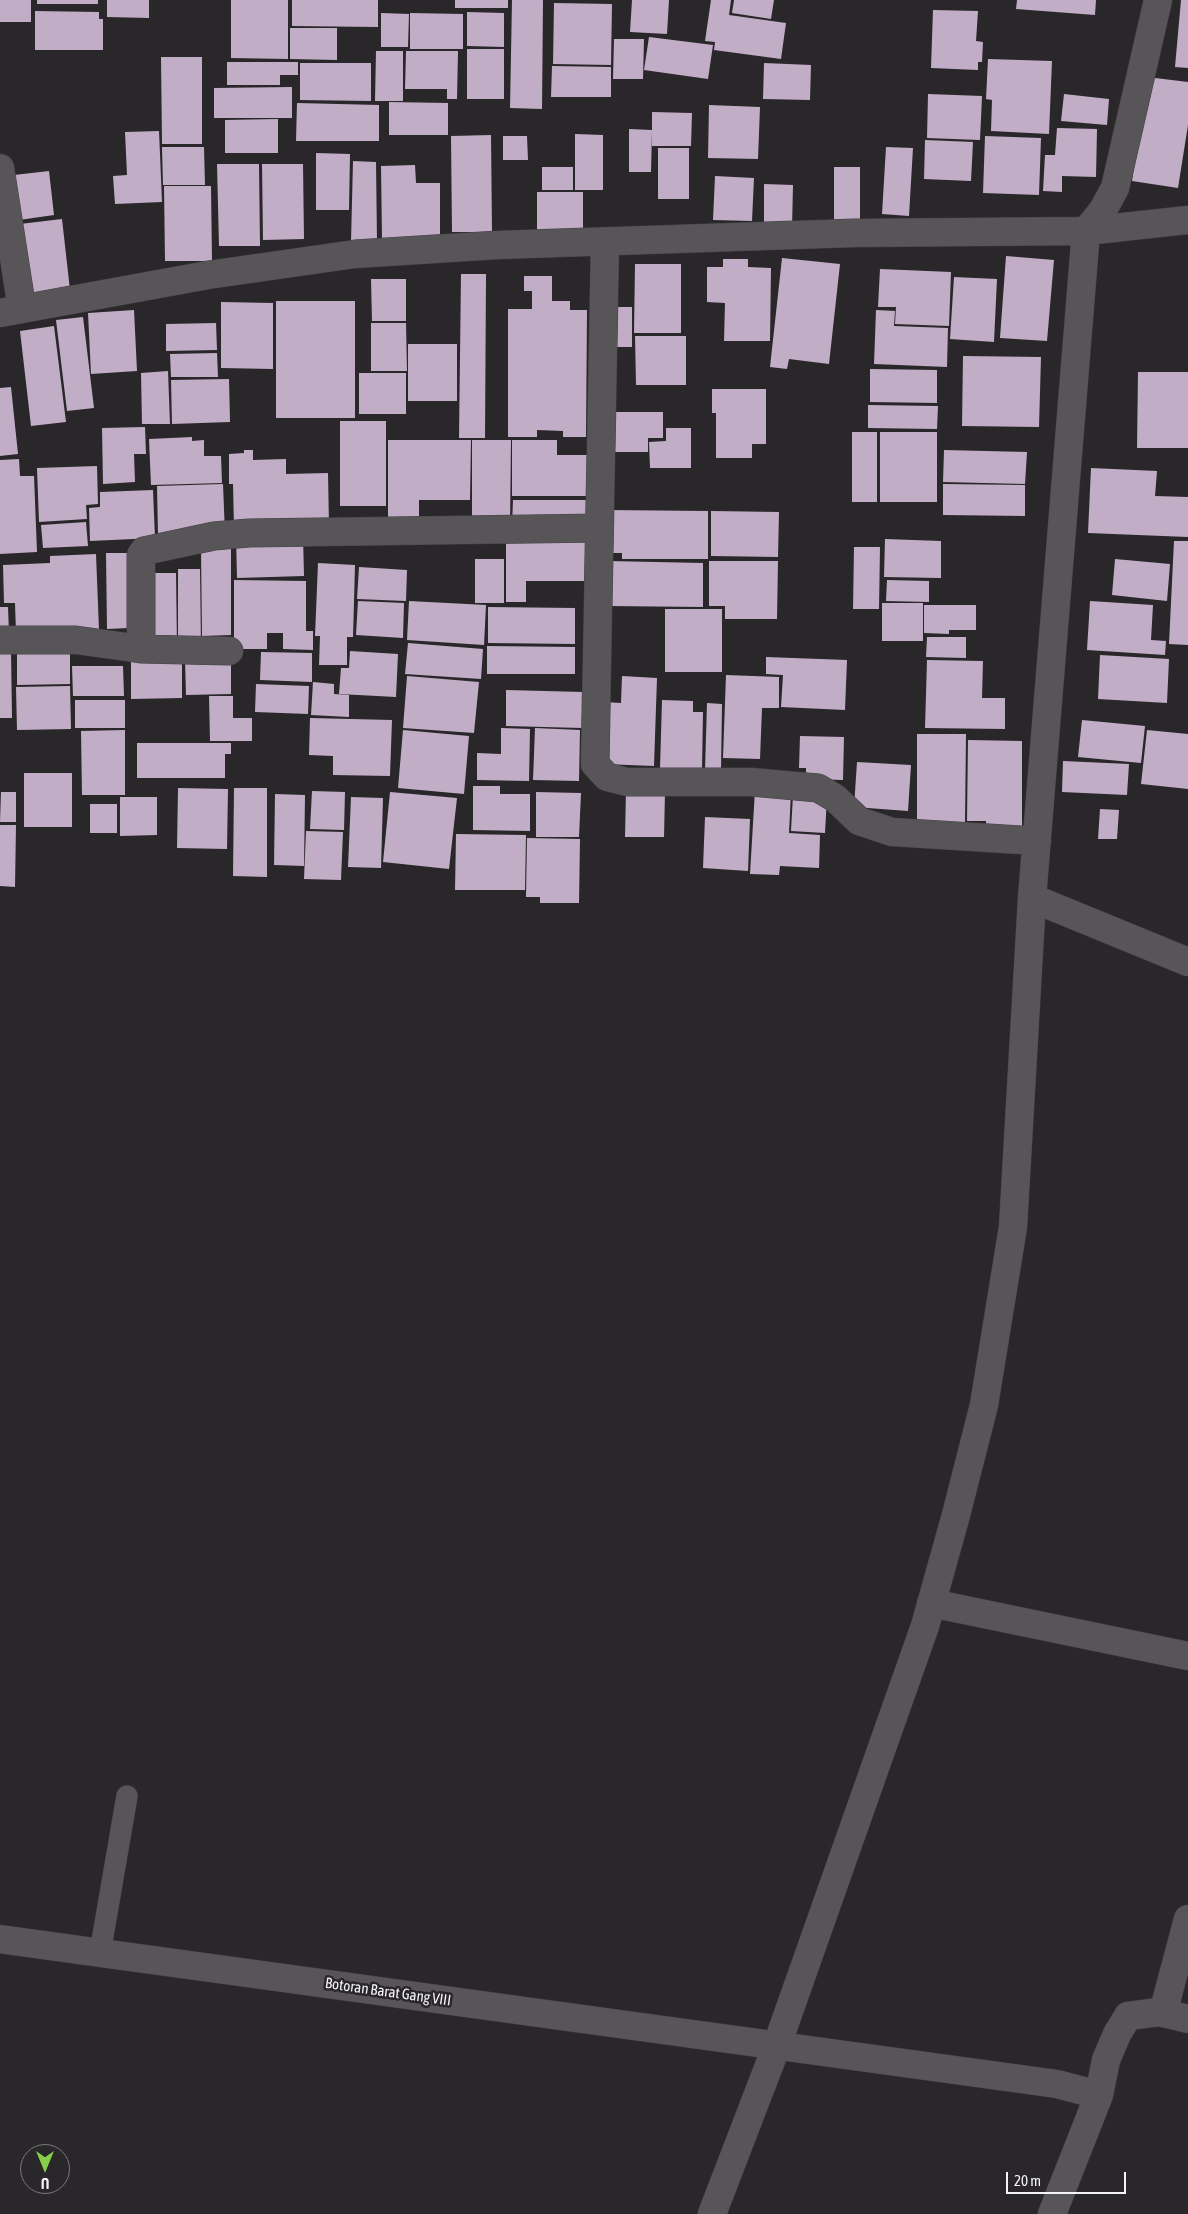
<!DOCTYPE html>
<style>
body{margin:0}
#map{position:relative;width:1188px;height:2214px;overflow:hidden;background:#2a272a;font-family:"Asap Condensed",sans-serif}
canvas{display:block}
.north{position:absolute;left:20px;top:2144px;width:50px;height:50px;box-sizing:border-box;background:#2a272a;border:1px solid #7b797b;border-radius:50%;rotate:180deg;font-size:14px;font-weight:700;line-height:20px;text-align:center;color:#f4f3f5}
.north::after{content:'';display:block;margin:auto;width:18px;height:22px;background:#87cf4a;clip-path:polygon(50% 0,100% 100%,50% 72%,0 100%)}
.scale{position:absolute;left:1006px;top:2172px;width:120px;height:22px;box-sizing:border-box;border:2px solid #f4f3f5;border-top:0;padding-left:6px;font-size:15px;line-height:18px;white-space:nowrap;color:#f4f3f5;-webkit-text-stroke:4px #2a272a;paint-order:stroke}
</style>
<div id="map">
<canvas width="1188" height="2214"></canvas>
<div class="north">U</div>
<div class="scale">20 m</div>
</div>
<script>
const ctx = document.querySelector('canvas').getContext('2d');
ctx.lineJoin = 'round';
function fill(path, color) { ctx.fillStyle = color; ctx.fill(path, 'evenodd'); }
const poly = rows => new Path2D(rows.map(r => 'M' + r).join(''));
function trace(path, color, width, dash) { ctx.strokeStyle = color; ctx.lineWidth = width; ctx.lineCap = dash ? 'butt' : 'round'; ctx.setLineDash(dash || []); ctx.stroke(path); }
function label(font, color, halo, rows, align = 'center') {
  ctx.font = font + ' "Asap Condensed",sans-serif'; ctx.lineWidth = 5; ctx.setLineDash([]); ctx.textBaseline = 'middle'; ctx.strokeStyle = halo; ctx.fillStyle = color; for (const [text, x, y, turn = 0] of rows) {
    ctx.save(); ctx.translate(x, y); ctx.rotate((+turn || 0) * Math.PI / 180); ctx.textAlign = isNaN(turn) ? turn : align; if (halo) ctx.strokeText(text, 0, 0); ctx.fillText(text, 0, 0); ctx.restore();
  }
}
fill(poly([
 [0,0,31,0,31,22,0,22],
 [37,0,98,0,98,4,37,4],
 [107,0,149,0,149,18,107,17],
 [231,0,288,0,288,59,231,58],
 [292,0,378,0,378,27,292,26],
 [455,0,508,0,508,8,455,8],
 [512,0,543,0,542,109,510,108],
 [632,0,669,0,667,34,630,32],
 [711,0,731,0,729,15,786,23,781,59,714,50,715,42,705,41],
 [734,0,774,0,771,19,732,13],
 [1017,0,1096,0,1095,15,1016,9],
 [1181,0,1188,0,1188,68,1175,67],
 [554,3,612,4,611,65,553,64],
 [933,10,978,11,976,41,983,42,982,62,978,62,978,70,931,68],
 [35,11,99,12,99,19,103,19,103,50,35,50],
 [467,12,504,13,504,47,467,46],
 [381,13,409,14,408,47,381,47],
 [410,13,463,14,463,49,410,49],
 [290,28,337,28,337,60,290,59],
 [649,37,713,45,708,79,644,70],
 [614,39,644,39,643,79,613,79],
 [467,49,504,49,504,99,467,99],
 [376,51,403,51,403,101,375,101],
 [406,51,458,51,457,99,447,99,447,89,405,89],
 [161,57,202,57,202,144,162,144],
 [988,59,1052,61,1049,134,991,131,992,100,986,99],
 [227,62,298,62,298,75,280,75,280,85,227,85],
 [300,63,371,63,371,101,300,100],
 [764,63,811,65,810,100,763,99],
 [552,66,611,67,611,97,551,97],
 [1147,77,1188,82,1188,125,1178,188,1132,181],
 [292,87,292,118,214,118,214,88],
 [928,94,982,96,980,140,927,138],
 [1064,94,1109,99,1107,125,1061,121],
 [389,102,448,103,448,135,389,135],
 [297,103,379,105,379,141,296,141],
 [709,105,760,107,758,159,708,158],
 [652,112,692,113,691,146,652,146],
 [278,119,278,153,225,153,225,120],
 [1057,128,1097,129,1096,177,1062,176,1062,192,1043,191,1045,155,1055,155],
 [629,129,652,130,651,172,629,172],
 [159,131,162,202,115,204,113,176,127,175,125,132],
 [575,134,603,135,603,190,575,190],
 [491,135,492,232,452,232,451,136],
 [503,136,527,136,528,160,503,160],
 [985,136,1041,138,1039,195,983,193],
 [925,140,973,142,971,181,924,179],
 [162,147,204,147,205,185,163,185],
 [886,147,913,148,909,216,882,214],
 [658,148,689,148,689,199,658,199],
 [316,153,350,154,349,210,316,210],
 [353,161,376,162,377,242,351,242],
 [217,164,259,164,260,246,219,246],
 [262,164,303,164,304,239,263,240],
 [415,165,416,183,440,183,440,238,382,239,381,166],
 [542,167,573,167,573,190,542,190],
 [834,167,860,167,860,223,834,223],
 [49,171,54,215,19,220,14,175],
 [715,176,754,178,752,221,713,220],
 [764,184,793,185,792,228,764,228],
 [164,186,211,186,212,261,165,261],
 [537,192,583,192,583,231,537,231],
 [62,219,70,290,29,295,20,224],
 [1006,256,1054,260,1047,341,1000,338],
 [782,258,840,264,829,364,789,359,787,369,770,367],
 [723,259,748,259,748,267,771,268,770,341,724,341,725,303,707,302,707,267,723,267],
 [635,264,681,264,681,333,634,333],
 [880,269,951,272,949,326,895,324,896,307,878,307],
 [461,274,486,274,485,438,459,438],
 [524,276,552,276,552,301,570,301,570,310,587,310,586,437,563,437,563,431,537,430,537,437,508,437,508,309,532,309,532,291,524,291],
 [954,277,997,279,994,342,950,339],
 [371,279,406,279,406,321,372,321],
 [276,301,355,301,355,418,276,418],
 [221,302,273,303,273,369,221,368],
 [607,307,632,307,632,347,608,347],
 [134,310,137,371,91,374,88,313],
 [876,310,895,311,894,326,948,328,947,367,874,364],
 [83,317,94,408,67,411,56,320],
 [216,323,217,350,166,351,166,324],
 [371,323,406,323,407,371,371,371],
 [54,326,66,422,31,426,20,331],
 [635,336,686,336,686,385,636,385],
 [408,344,457,344,457,401,408,401],
 [217,353,218,377,171,377,170,354],
 [963,356,1041,357,1039,427,962,426],
 [870,369,937,370,937,403,870,402],
 [168,371,170,424,142,424,141,373],
 [1138,372,1188,372,1188,448,1137,448],
 [359,373,406,373,406,414,359,414],
 [229,379,230,422,172,424,171,380],
 [11,387,18,454,0,456,0,388],
 [712,389,766,389,766,444,752,444,752,458,716,458,716,413,712,413],
 [868,405,938,406,937,429,868,428],
 [607,412,663,412,663,438,648,438,648,452,607,452],
 [340,421,386,421,386,506,340,506],
 [145,427,146,454,134,454,135,482,103,484,102,428],
 [666,428,691,428,691,468,650,468,649,442,666,441],
 [852,432,877,432,877,502,852,502],
 [880,432,937,432,937,502,880,502],
 [192,437,192,441,204,440,204,456,221,456,222,483,151,485,149,439],
 [388,440,471,440,470,500,419,500,419,526,388,525],
 [472,440,511,440,510,526,472,526],
 [512,440,557,440,557,455,595,455,596,496,512,496],
 [244,450,253,450,253,460,286,459,286,474,328,473,329,526,234,528,233,484,229,484,229,454,244,453],
 [944,450,1027,452,1025,484,943,482],
 [19,459,20,476,34,476,37,552,0,554,0,460],
 [97,466,98,504,86,505,87,519,39,522,37,468],
 [1091,468,1157,471,1155,496,1188,497,1188,537,1088,533],
 [223,484,225,534,158,535,157,486],
 [943,484,1025,485,1025,516,943,515],
 [153,490,155,538,90,541,89,508,100,507,100,492],
 [513,500,595,500,595,526,512,526],
 [605,510,708,511,708,559,622,559,622,553,605,553],
 [711,511,779,512,778,557,711,556],
 [86,522,88,546,43,548,41,525],
 [506,530,585,530,585,581,526,581,526,602,506,602],
 [303,535,304,576,237,578,236,537],
 [885,539,941,541,941,578,884,577],
 [1174,541,1188,541,1188,645,1169,644],
 [854,547,880,547,879,609,853,609],
 [201,549,231,549,231,635,202,636],
 [106,553,127,553,129,628,107,629],
 [96,554,99,630,16,633,15,603,4,603,3,565,50,563,50,556],
 [475,559,504,559,504,603,475,603],
 [1115,559,1170,564,1167,601,1112,595],
 [608,561,703,563,703,607,608,606],
 [709,561,778,561,777,619,725,619,725,606,709,606],
 [318,563,355,565,353,637,347,637,347,665,319,665,320,636,315,636],
 [359,567,407,570,406,601,357,599],
 [178,569,200,569,201,647,178,647],
 [146,573,176,573,177,646,147,646],
 [234,580,306,581,306,631,313,631,313,650,283,649,283,633,267,633,267,649,234,649],
 [887,580,929,581,929,602,886,601],
 [358,601,404,603,403,638,356,635],
 [409,601,486,605,484,645,407,640],
 [1090,601,1153,605,1151,640,1166,641,1165,655,1087,650],
 [882,603,923,603,923,641,882,641],
 [924,605,976,605,976,630,949,630,949,634,924,633],
 [0,607,8,607,9,633,0,633],
 [488,607,575,608,575,644,488,643],
 [665,609,722,609,722,672,665,672],
 [927,637,966,637,966,658,926,657],
 [408,643,483,649,481,679,405,674],
 [487,646,575,647,575,674,487,674],
 [17,649,70,649,70,684,17,685],
 [0,651,11,651,12,718,0,718],
 [350,651,398,654,396,697,339,694,341,668,349,668],
 [261,652,312,653,312,682,260,680],
 [1100,655,1169,659,1167,703,1098,699],
 [766,657,847,660,845,710,781,707,783,675,766,674],
 [182,658,182,698,131,699,131,659],
 [231,659,231,694,186,695,185,660],
 [927,660,983,661,982,698,1005,698,1005,729,925,728],
 [72,666,123,666,124,696,73,696],
 [726,675,779,677,779,708,762,708,760,759,723,758],
 [407,676,479,682,474,733,403,728],
 [622,676,657,678,654,766,603,764,605,702,621,703],
 [313,682,334,684,334,694,349,695,349,717,311,715],
 [256,684,309,686,308,714,255,712],
 [70,686,71,729,17,730,16,687],
 [506,690,583,692,582,728,506,726],
 [209,696,233,696,233,718,252,718,252,741,210,741],
 [75,700,125,700,125,728,75,728],
 [662,700,693,701,693,712,703,712,702,770,660,769],
 [707,703,722,704,721,770,705,770],
 [310,718,392,720,390,776,333,775,333,756,309,755],
 [1082,720,1145,726,1141,763,1078,757],
 [501,728,530,729,529,781,477,780,477,753,501,754],
 [535,728,580,730,579,781,533,780],
 [125,730,125,795,82,795,81,731],
 [403,730,469,736,464,794,398,788],
 [1147,730,1188,734,1188,789,1141,784],
 [917,734,966,734,965,823,917,822],
 [800,736,844,737,843,780,806,779,806,768,799,768],
 [968,740,1022,741,1022,827,986,827,986,821,967,821],
 [137,743,231,743,231,754,225,754,225,778,137,778],
 [1063,761,1129,764,1127,795,1062,792],
 [857,762,911,765,908,811,854,807],
 [24,773,72,773,72,827,24,827],
 [473,786,500,786,500,794,530,794,530,831,473,830],
 [178,788,228,789,227,849,177,848],
 [234,788,267,788,267,877,233,876],
 [626,790,665,791,664,837,625,837],
 [755,790,791,792,789,833,820,835,819,868,780,866,779,875,750,874],
 [312,791,345,792,344,830,310,829],
 [1,792,16,792,16,822,0,822],
 [390,792,457,798,449,869,383,862],
 [536,792,581,793,579,837,536,837],
 [275,794,305,795,304,866,274,865],
 [793,795,827,797,825,833,791,831],
 [120,797,157,797,157,835,120,836],
 [351,797,383,798,381,868,348,867],
 [90,804,117,804,117,833,90,833],
 [1100,809,1119,810,1117,839,1098,839],
 [705,817,750,819,748,871,703,868],
 [0,825,16,825,15,887,0,886],
 [306,831,343,832,341,880,304,879],
 [456,834,526,835,525,890,455,890],
 [527,838,580,839,579,903,540,903,540,897,526,897]
]), '#c2adc7');
const lane = poly([
 [100,1953,127,1796]
]);
const street = poly([
 [0,168,22,309],
 [1086,231,1103,210,1115,188,1158,0],
 [1086,231,1188,220],
 [605,242,595,764,607,777,627,782,751,782,818,788,835,798,859,821,892,832,1037,841],
 [0,313,208,275,355,254,498,245,854,233,1086,231,1032,898,1188,962],
 [0,640,76,640,141,649,229,651],
 [141,649,141,555,144,551,214,536,249,533,599,528],
 [931,1603,1188,1656],
 [0,1939,1057,2084,1099,2095,1106,2060,1117,2034,1128,2016,1159,2012,1188,2019],
 [1163,2013,1188,1919],
 [712,2214,777,2045,925,1626,956,1515,984,1405,1013,1227,1032,898],
 [1052,2214,1099,2095]
]);
trace(lane, '#444245', 22);
trace(street, '#444245', 29);
trace(lane, '#585559', 21);
trace(street, '#585559', 28);
label('15px', '#f4f3f5', '#2a272a', [
 ["Botoran Barat Gang VIII",388,1992,8]
]);
</script>
